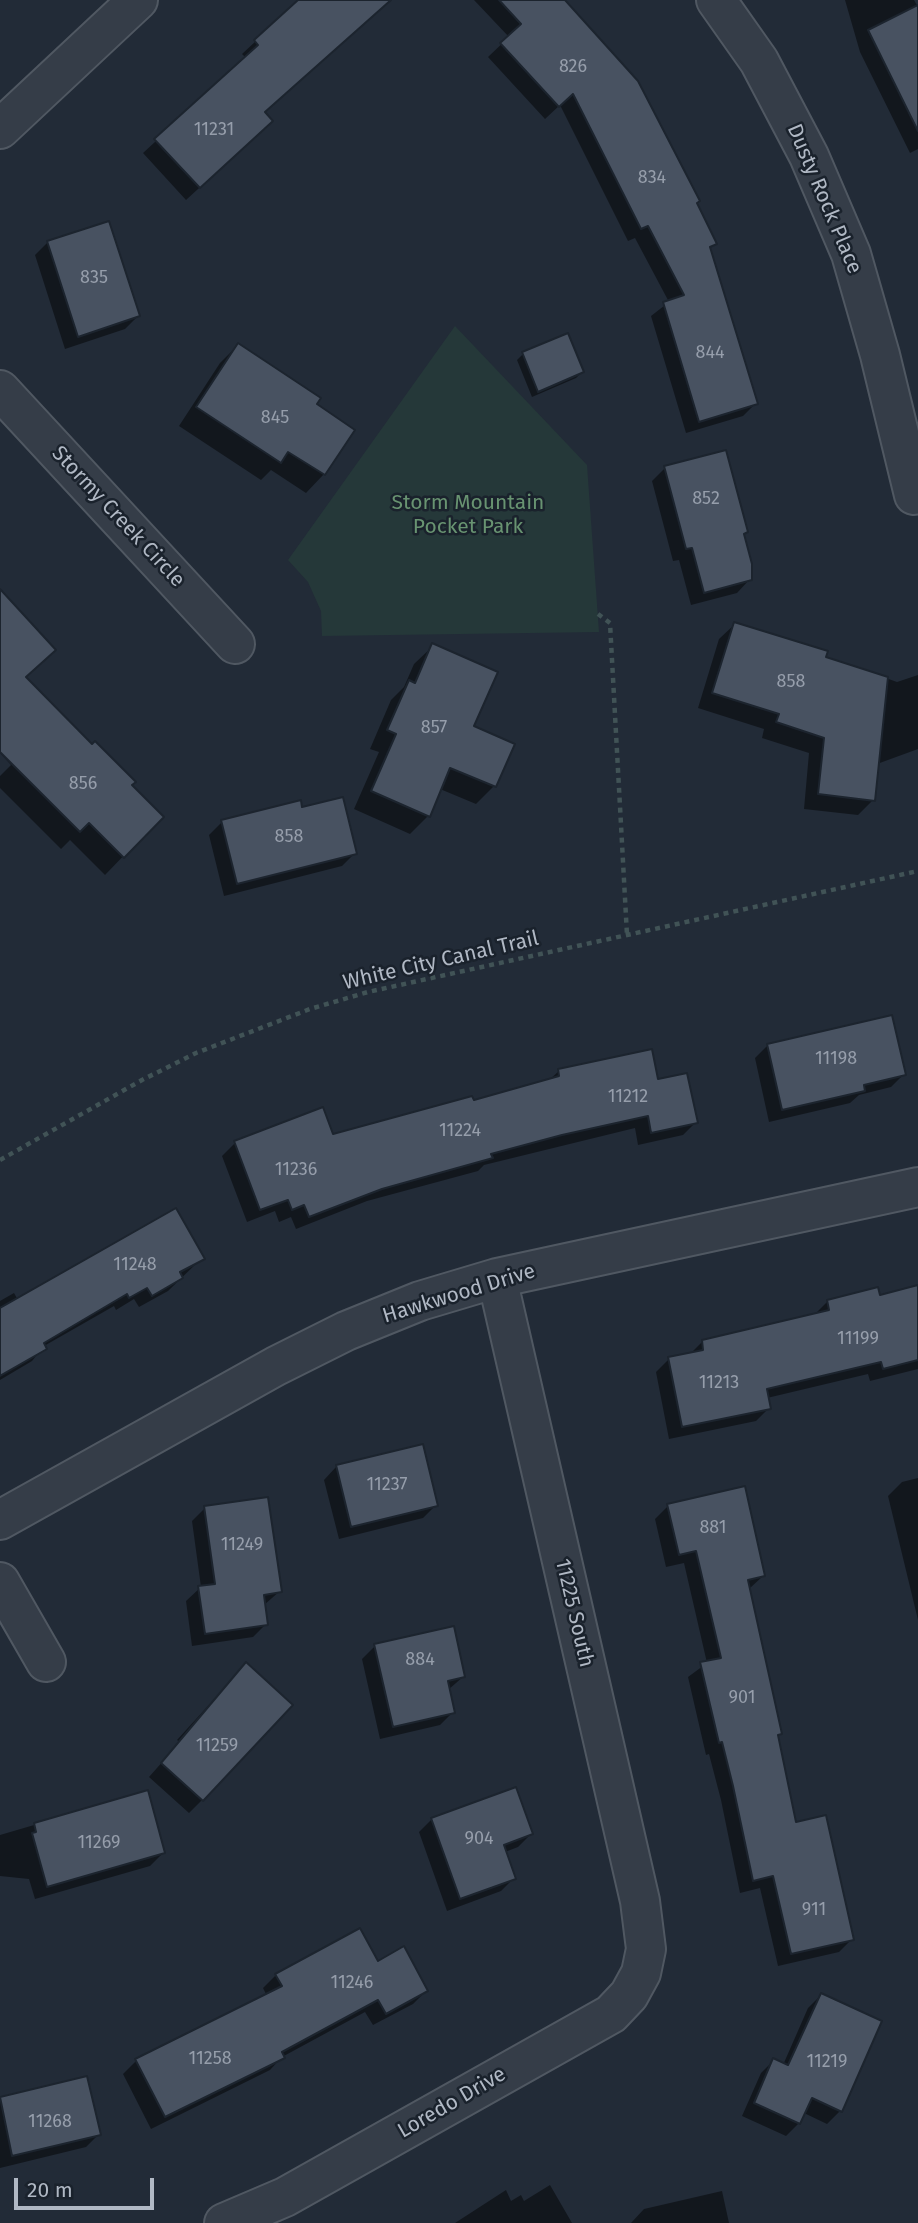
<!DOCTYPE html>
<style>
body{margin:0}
#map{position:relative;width:918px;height:2223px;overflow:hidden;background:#222b37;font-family:"Fira Sans",sans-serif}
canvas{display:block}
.scale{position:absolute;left:14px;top:2178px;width:140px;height:32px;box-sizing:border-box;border:4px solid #b0b8c4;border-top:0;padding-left:9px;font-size:21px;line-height:24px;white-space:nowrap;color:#b0b8c4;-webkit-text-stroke:5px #1a222c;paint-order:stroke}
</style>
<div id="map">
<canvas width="918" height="2223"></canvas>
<div class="scale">20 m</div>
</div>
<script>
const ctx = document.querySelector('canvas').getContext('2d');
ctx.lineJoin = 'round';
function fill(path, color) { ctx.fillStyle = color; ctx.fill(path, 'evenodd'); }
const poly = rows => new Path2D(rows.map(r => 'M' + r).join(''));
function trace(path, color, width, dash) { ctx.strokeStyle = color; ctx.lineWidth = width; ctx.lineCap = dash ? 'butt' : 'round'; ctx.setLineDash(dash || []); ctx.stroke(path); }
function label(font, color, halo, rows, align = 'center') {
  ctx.font = font + ' "Fira Sans",sans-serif'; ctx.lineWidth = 5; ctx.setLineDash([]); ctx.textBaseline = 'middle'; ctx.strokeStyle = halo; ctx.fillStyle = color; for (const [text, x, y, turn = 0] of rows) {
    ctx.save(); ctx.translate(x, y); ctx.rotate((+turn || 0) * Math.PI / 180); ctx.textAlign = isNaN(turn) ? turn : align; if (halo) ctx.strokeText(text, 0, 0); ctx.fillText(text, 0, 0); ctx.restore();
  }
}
fill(poly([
 [455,326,587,465,599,632,322,636,321,611,308,582,288,560]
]), '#253839');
fill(poly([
 [300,0,380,0,264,113,258,134,186,200,143,153,246,58,242,54],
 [474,0,562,0,695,203,715,243,709,250,756,403,743,416,686,433,651,316,669,302,635,238,628,241,560,105,545,119,488,57,509,37],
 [845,0,914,0,918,7,918,149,910,153,860,52],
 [48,242,138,316,125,329,65,349,35,255],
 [238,345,352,430,324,474,306,493,271,470,261,480,179,426,220,363],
 [523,354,582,372,576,378,532,397,517,360],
 [665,468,750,579,737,593,691,605,679,560,673,561,652,481],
 [0,608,24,678,161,817,105,875,70,840,61,849,0,788,0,776,11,765,0,753],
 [735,624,897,682,918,675,918,749,877,764,873,800,858,815,804,809,809,753,762,738,764,729,698,708,719,639],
 [433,646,472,727,494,786,476,804,440,789,428,816,410,834,354,809,379,752,370,749,391,700,404,687,414,664],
 [301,809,355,853,342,866,224,896,209,835,222,822],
 [768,1045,904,1074,891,1087,859,1095,850,1103,769,1122,755,1058],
 [559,1071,656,1081,696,1122,683,1135,638,1145,635,1128,484,1165,478,1171,367,1201,296,1229,291,1217,279,1222,275,1211,247,1222,222,1156,235,1143,322,1109,332,1136,548,1081],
 [202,1258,168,1291,139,1307,134,1299,116,1310,114,1306,44,1346,32,1361,0,1380,0,1301,14,1293,18,1300],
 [918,1287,918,1369,870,1381,868,1374,767,1398,769,1408,756,1421,669,1439,656,1372,669,1359,690,1354,703,1341,815,1314,828,1301,879,1297],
 [336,1467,436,1505,423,1518,339,1539,324,1480],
 [918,1478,918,1620,888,1496,902,1482],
 [668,1506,763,1576,749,1589,781,1733,777,1737,795,1824,852,1939,839,1952,778,1966,760,1888,740,1893,721,1800,709,1754,706,1755,688,1677,707,1663,684,1563,666,1567,655,1519],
 [205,1508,280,1591,264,1605,266,1624,253,1637,192,1646,186,1601,201,1587,192,1521],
 [375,1646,464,1676,448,1690,453,1712,440,1725,380,1739,362,1659],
 [246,1664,202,1800,189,1813,149,1777,180,1742,177,1740],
 [147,1792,163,1853,150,1866,35,1899,29,1879,0,1876,0,1835],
 [432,1819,531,1834,518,1847,505,1852,514,1878,501,1891,447,1911,419,1832],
 [377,1963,426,1991,413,2004,373,2025,365,2012,282,2057,270,2070,151,2129,123,2074,136,2061,267,1996,263,1988,276,1975],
 [821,1995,840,2111,827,2124,804,2113,799,2123,786,2136,742,2116,761,2073,774,2060,783,2065,808,2008],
 [86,2078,99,2134,86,2147,0,2168,0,2099],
 [550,2185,572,2223,455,2223,506,2190,511,2201,521,2195,524,2201],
 [722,2191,729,2223,631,2223,644,2209]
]), '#0007');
const building = poly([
 [298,0,391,0,265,112,273,121,200,188,154,139,258,45,254,40,298,0],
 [499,0,565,0,638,81,700,201,697,203,717,244,710,247,758,404,699,422,663,302,684,295,648,226,641,229,573,94,559,107,500,43,521,24,499,0],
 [918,5,918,131,868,30,918,5],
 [109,221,140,316,78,337,47,241,109,221],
 [568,333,584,372,538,392,522,352,568,333],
 [238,343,321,398,317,404,355,430,325,475,288,452,281,463,196,407,238,343],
 [726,450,748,532,744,534,752,564,752,580,704,593,692,548,686,549,664,466,726,450],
 [0,589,56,650,26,677,92,744,95,741,136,782,132,785,164,817,124,858,89,823,80,832,0,752,0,589],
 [734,622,828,651,826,657,888,677,875,801,818,794,824,738,776,722,779,714,712,693,734,622],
 [432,643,498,672,474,726,515,744,496,787,450,768,430,817,371,791,396,734,387,730,409,680,415,683,432,643],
 [343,797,357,854,237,884,221,820,301,800,302,807,343,797],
 [892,1015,906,1075,864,1085,865,1091,782,1110,767,1044,892,1015],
 [652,1049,658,1079,687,1073,698,1123,651,1133,648,1116,562,1135,491,1154,493,1158,382,1189,309,1217,304,1205,292,1210,288,1200,260,1210,234,1141,323,1107,333,1134,472,1096,474,1100,559,1076,558,1069,652,1049],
 [176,1208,205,1259,180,1272,183,1278,152,1296,147,1288,129,1298,127,1294,44,1343,47,1349,0,1376,0,1308,176,1208],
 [918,1285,918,1360,883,1369,881,1362,767,1389,771,1409,682,1427,668,1357,703,1350,702,1340,829,1310,827,1300,878,1287,880,1295,918,1285],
 [423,1444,438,1506,351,1527,336,1465,423,1444],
 [745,1486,765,1576,748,1580,782,1734,778,1735,796,1822,826,1815,854,1940,791,1954,773,1876,753,1881,733,1786,722,1742,719,1743,700,1662,721,1658,696,1551,679,1555,667,1504,745,1486],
 [268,1497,282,1592,264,1595,268,1625,205,1634,198,1586,215,1584,204,1506,268,1497],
 [454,1626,465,1677,448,1681,455,1713,393,1727,374,1644,454,1626],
 [246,1662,293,1705,203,1801,161,1763,246,1662],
 [516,1787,533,1834,504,1845,516,1879,460,1899,431,1818,516,1787],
 [148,1790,165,1853,47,1887,32,1833,36,1832,34,1823,148,1790],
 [360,1928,378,1961,404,1946,428,1991,386,2014,378,2000,282,2052,285,2058,165,2117,135,2059,282,1986,275,1974,360,1928],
 [821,1993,882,2021,842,2112,812,2098,800,2124,754,2103,773,2058,788,2065,821,1993],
 [87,2076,101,2135,12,2156,0,2097,87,2076]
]);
fill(building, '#485261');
trace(building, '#1c242e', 2);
const minor = poly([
 [716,0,759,61,809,156,851,254,880,355,914,495],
 [0,129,138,0],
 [0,390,235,644],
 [0,1520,276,1366,346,1331,420,1301,497,1278,918,1187],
 [0,1582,46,1662],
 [224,2223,285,2197,611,2014,629,1995,641,1973,646,1949,640,1901,497,1278]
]);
trace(minor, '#505862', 42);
trace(poly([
 [598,614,610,623,627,935],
 [0,1160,142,1080,196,1053,310,1009,368,992,918,871]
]), '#415356', 4.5, [5, 5]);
trace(minor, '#353d48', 38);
label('18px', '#969eab', null, [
 ["826",573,67],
 ["11231",214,130],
 ["834",652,178],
 ["835",94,278],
 ["844",710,353],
 ["845",275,418],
 ["852",706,499],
 ["858",791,682],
 ["857",434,728],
 ["856",83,784],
 ["858",289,837],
 ["11198",836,1059],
 ["11212",628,1097],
 ["11224",460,1131],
 ["11236",296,1170],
 ["11248",135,1265],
 ["11199",858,1339],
 ["11213",719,1383],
 ["11237",387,1485],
 ["881",713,1528],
 ["11249",242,1545],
 ["884",420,1660],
 ["901",742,1698],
 ["11259",217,1746],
 ["904",479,1839],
 ["11269",99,1843],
 ["911",814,1910],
 ["11246",352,1983],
 ["11258",210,2059],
 ["11219",827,2062],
 ["11268",50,2122]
]);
label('21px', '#b0b8c4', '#1a222c', [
 ["Dusty Rock Place",824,199,67],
 ["Stormy Creek Circle",118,517,47],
 ["White City Canal Trail",441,961,-13],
 ["Hawkwood Drive",459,1294,-17],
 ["11225 South",574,1613,77],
 ["Loredo Drive",452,2103,-30]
]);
label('21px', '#689371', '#1a222c', [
 ["Storm Mountain",468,503],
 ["Pocket Park",468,527]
]);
</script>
